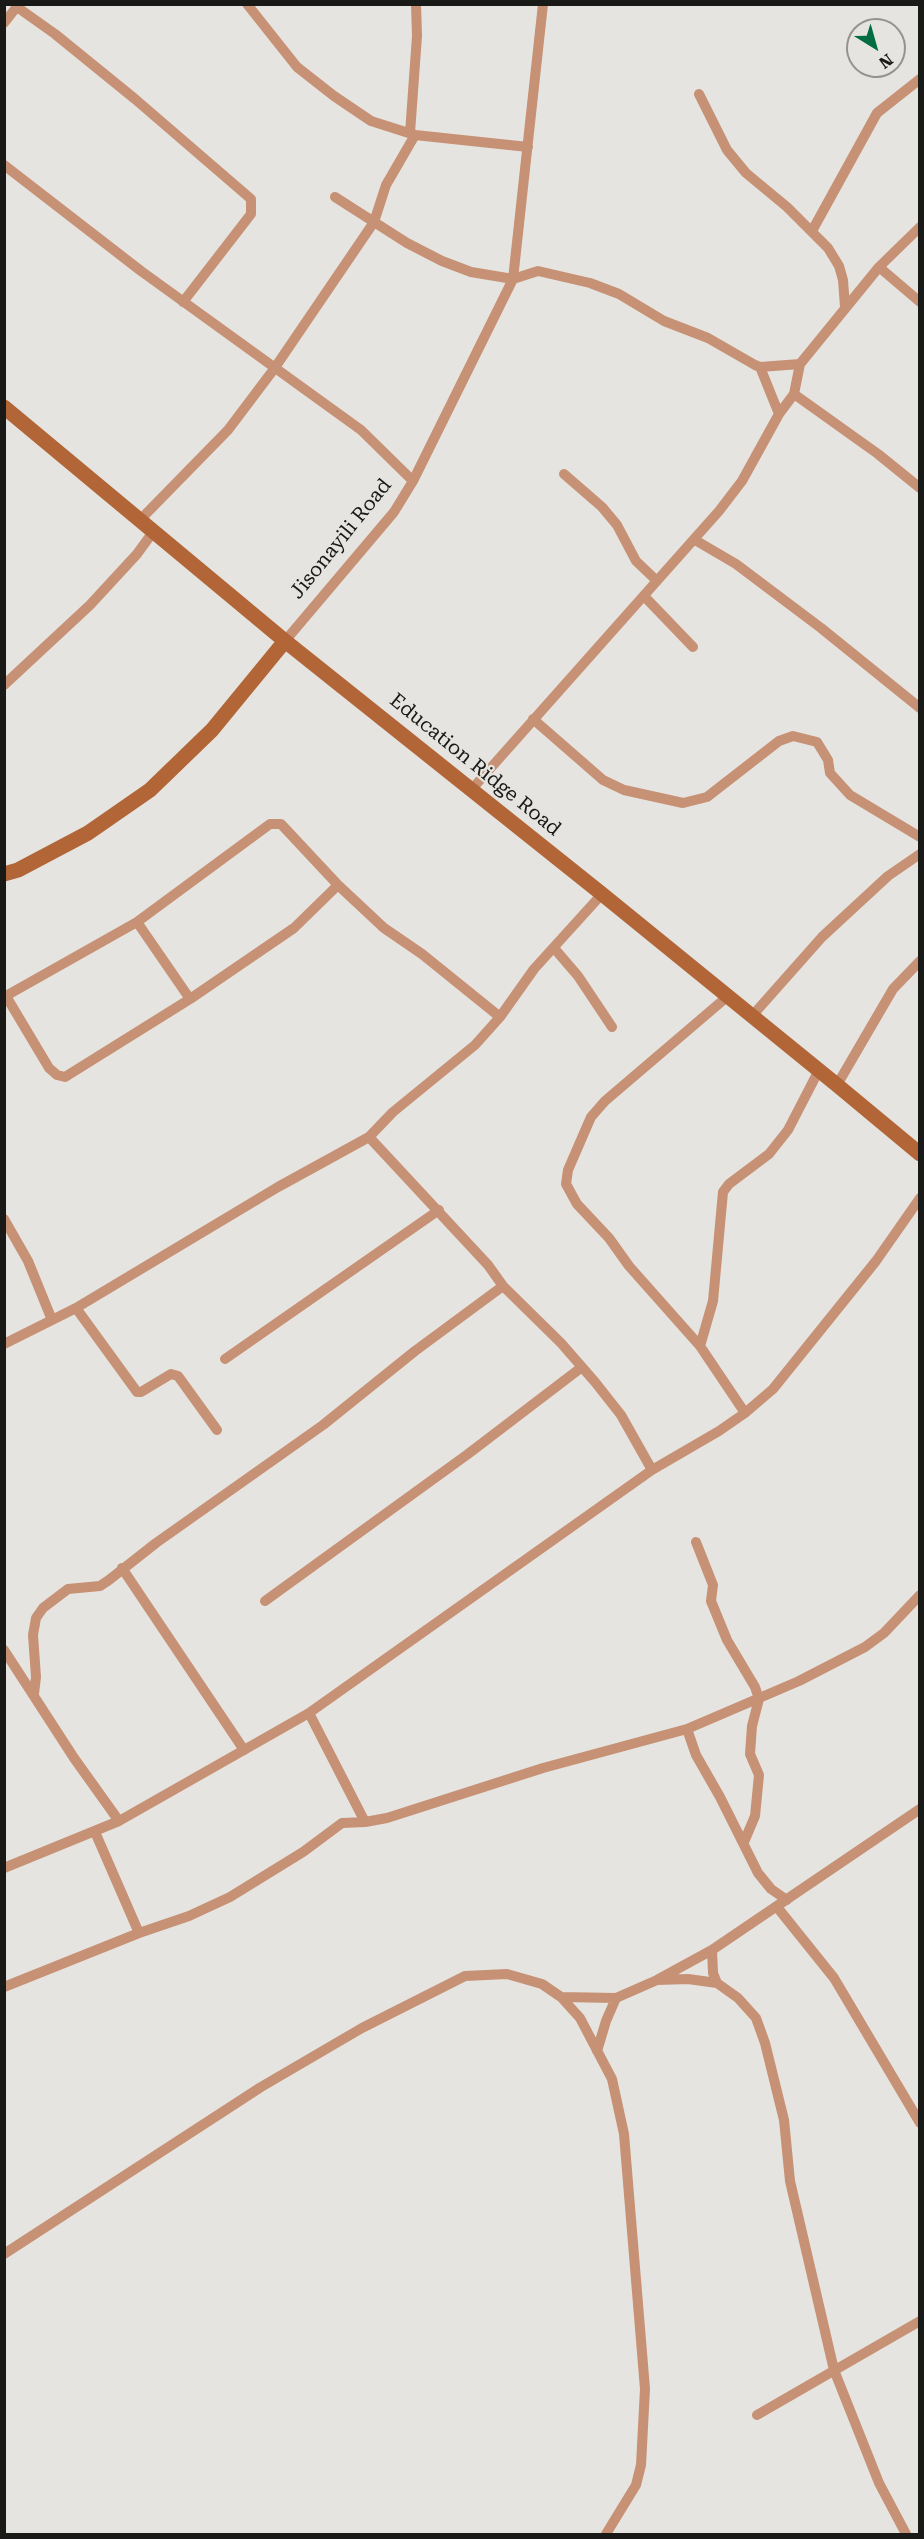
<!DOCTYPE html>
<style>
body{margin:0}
#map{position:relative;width:924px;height:2539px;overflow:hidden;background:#e6e4e0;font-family:"Roboto Serif",serif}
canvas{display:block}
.frame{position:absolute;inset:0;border:6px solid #191917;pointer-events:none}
.north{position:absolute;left:846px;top:18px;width:60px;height:60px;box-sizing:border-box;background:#e6e4e0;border:2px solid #949390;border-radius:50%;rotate:143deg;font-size:16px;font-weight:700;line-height:24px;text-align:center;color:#191917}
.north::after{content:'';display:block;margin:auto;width:21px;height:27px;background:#026c43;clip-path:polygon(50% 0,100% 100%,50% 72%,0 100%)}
</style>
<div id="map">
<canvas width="924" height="2539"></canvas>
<div class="frame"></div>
<div class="north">N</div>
</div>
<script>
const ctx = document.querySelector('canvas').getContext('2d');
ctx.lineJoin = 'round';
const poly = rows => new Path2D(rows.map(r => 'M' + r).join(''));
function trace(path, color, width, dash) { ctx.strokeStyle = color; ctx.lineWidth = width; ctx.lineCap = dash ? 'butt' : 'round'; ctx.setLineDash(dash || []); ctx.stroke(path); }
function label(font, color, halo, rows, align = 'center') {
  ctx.font = font + ' "Roboto Serif",serif'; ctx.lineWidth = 4.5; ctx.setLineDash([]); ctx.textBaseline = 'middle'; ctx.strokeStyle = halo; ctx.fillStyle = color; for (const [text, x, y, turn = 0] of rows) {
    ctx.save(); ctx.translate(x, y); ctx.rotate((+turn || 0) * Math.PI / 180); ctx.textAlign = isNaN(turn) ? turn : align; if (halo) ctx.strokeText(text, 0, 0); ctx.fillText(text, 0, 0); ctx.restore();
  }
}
trace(poly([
 [247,4,297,67,334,96,371,121,415,135,528,147],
 [17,7,55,34,135,99,251,199,251,214,183,302],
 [4,23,19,4],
 [699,94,727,150,746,173,787,207,828,248,839,266,843,280,845,307],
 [410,133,417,36,416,4],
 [4,165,141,271,361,430,413,481],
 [335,197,407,243,442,261,471,272,513,279,538,271,590,283,619,294,664,321,708,338,755,365,760,367,800,364],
 [812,231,877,113,920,79],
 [879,267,920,302],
 [760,367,779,414],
 [794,394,878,454,920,488],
 [564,474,602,507,617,525,636,561,657,581],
 [139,521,228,430,274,369,374,222,386,185,415,135],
 [695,540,736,564,821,628,920,708],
 [644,596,693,647],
 [285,641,394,512,413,481,513,279,543,4],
 [4,685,90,605,137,554,153,532],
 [533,719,603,780,624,790,683,803,707,797,779,741,793,736,817,742,828,760,830,773,850,795,920,837],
 [472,789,719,511,742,481,779,414,794,394,800,364,879,267,920,227],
 [137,922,190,999],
 [554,948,578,976,612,1027],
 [6,996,49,1068,57,1075,65,1077,190,999,294,928,338,885],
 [728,996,605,1101,591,1117,568,1170,566,1184,577,1204,609,1238,629,1266,700,1346,745,1413],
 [4,997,137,922,270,824,281,824,338,885,384,928,422,954,500,1017],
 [752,1016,822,937,888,876,920,854],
 [837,1085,893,989,920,961],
 [369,1137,488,1265,503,1286,561,1343,595,1382,621,1415,652,1470],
 [4,1219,28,1261,52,1320],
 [76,1308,137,1392,141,1392,171,1374,178,1376,217,1430],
 [4,1344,76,1308,278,1187,369,1137,393,1112,475,1045,500,1017,534,969,602,894],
 [700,1346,713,1301,723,1192,729,1184,769,1154,788,1130,819,1070],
 [225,1359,439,1210],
 [696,1542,713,1585,711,1601,727,1640,755,1687,759,1699,752,1726,750,1754,759,1775,755,1816,744,1842],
 [122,1568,244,1750],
 [265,1601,468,1454,582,1367],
 [4,1650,74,1758,119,1821],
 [34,1694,36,1677,33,1635,36,1618,43,1608,68,1589,100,1586,109,1580,156,1543,323,1425,415,1351,503,1286],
 [309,1713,365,1822,387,1818,543,1768,687,1729,799,1681,865,1647,884,1633,920,1595],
 [687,1729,696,1755,720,1797,758,1873,771,1889,787,1900],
 [4,1868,119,1821,309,1713,652,1470,719,1431,745,1413,773,1389,876,1261,920,1198],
 [777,1907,834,1978,920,2123],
 [139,1933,189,1916,230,1897,303,1852,342,1823,365,1822],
 [712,1950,713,1973,717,1983],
 [657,1980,688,1979,717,1983,738,1998,756,2018,765,2043,784,2120,790,2181,834,2370,879,2483,906,2534],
 [4,1987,139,1933,95,1832],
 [561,1997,616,1998,657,1980,712,1950,920,1809],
 [597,2051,606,2021,616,1998],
 [4,2254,261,2087,362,2028,465,1976,507,1974,542,1984,561,1997,580,2018,612,2079,624,2134,645,2389,641,2465,636,2485,606,2534],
 [757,2415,920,2321]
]), '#c69174', 10);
trace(poly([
 [4,407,285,641,602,894,837,1085,920,1154],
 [4,874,18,870,88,833,150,790,212,730,285,641]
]), '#b26638', 15);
label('20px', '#191917', '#e6e4e0', [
 ["Jisonayili Road",341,539,-51],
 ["Education Ridge Road",475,765,39]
]);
</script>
